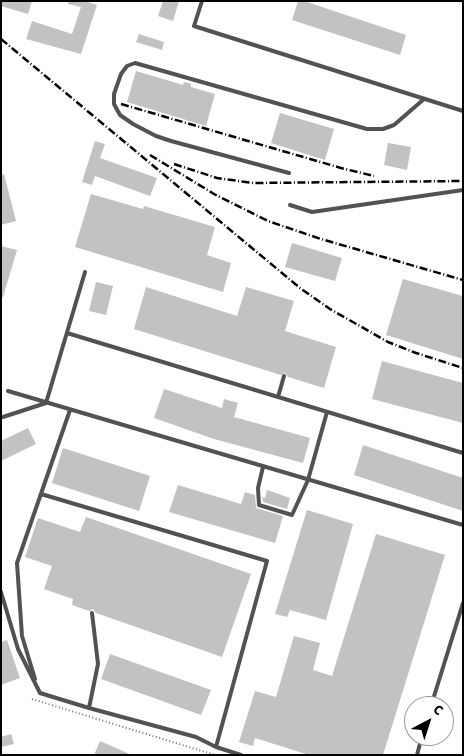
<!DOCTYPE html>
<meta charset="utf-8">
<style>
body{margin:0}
#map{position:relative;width:464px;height:756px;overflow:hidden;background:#fff;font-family:"Source Sans 3",sans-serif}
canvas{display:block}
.frame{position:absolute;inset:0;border:2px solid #000;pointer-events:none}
.north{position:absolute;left:404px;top:696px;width:50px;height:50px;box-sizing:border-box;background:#fff;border:1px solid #999;border-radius:50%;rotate:40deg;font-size:14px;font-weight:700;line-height:20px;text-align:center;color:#000}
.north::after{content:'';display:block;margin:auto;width:18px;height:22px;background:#000;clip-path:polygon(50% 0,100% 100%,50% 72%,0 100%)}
</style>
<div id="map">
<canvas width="464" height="756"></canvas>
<div class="frame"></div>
<div class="north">С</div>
</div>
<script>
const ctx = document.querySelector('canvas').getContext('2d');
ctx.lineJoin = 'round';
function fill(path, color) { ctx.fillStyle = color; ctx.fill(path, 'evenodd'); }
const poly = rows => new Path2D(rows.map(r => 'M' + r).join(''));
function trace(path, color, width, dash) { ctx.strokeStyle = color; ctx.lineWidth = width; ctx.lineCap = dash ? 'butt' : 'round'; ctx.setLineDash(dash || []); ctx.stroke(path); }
fill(poly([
 [1,1,32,1,28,14,1,6],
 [68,1,85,1,97,5,81,54,26,39,32,21,72,34,81,7,68,4],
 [163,1,179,1,173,21,158,16],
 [298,1,304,1,406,35,400,55,292,20],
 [139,34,164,42,162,50,136,42],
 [136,71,183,85,184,82,191,84,191,87,215,94,206,126,127,102],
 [280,113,334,129,325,160,271,143],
 [95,141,105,144,100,158,157,178,150,196,95,176,92,185,82,182],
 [388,143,411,147,407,170,384,165],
 [4,174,16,221,1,225,1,175],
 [91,194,143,209,144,206,215,227,207,255,231,263,223,292,75,247],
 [292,243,342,258,335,281,285,267],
 [1,246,17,250,3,297,1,297],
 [403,279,463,296,463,359,386,335],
 [96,282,113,286,106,315,89,311],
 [146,287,237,316,246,287,294,301,285,331,336,347,324,388,288,377,285,373,281,375,134,329],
 [382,361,463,383,463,423,372,399],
 [164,389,222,408,224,399,238,403,234,417,310,438,303,463,214,439,154,418],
 [28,428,36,444,1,461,1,441],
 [363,445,463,478,463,511,354,475],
 [63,448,150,476,139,511,52,483],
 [178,485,241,504,245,492,255,495,256,508,283,516,275,543,169,512],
 [267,490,290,498,287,509,263,502,262,497,265,498],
 [307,510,353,524,326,620,290,610,287,617,275,614],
 [86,517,251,574,222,657,96,613,93,609,89,611,72,605,73,599,44,589,52,566,25,557,38,518,80,532],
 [376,534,445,555,383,755,309,755,255,738,253,746,239,742,255,691,276,697,294,636,320,643,313,670,332,676],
 [7,640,20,678,1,685,1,642],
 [110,654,211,690,201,715,101,679],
 [11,734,14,744,1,747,1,737],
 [100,741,132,755,94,755]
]), '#c2c2c2');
trace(poly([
 [32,699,215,755]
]), '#747474', 2, [1, 2.5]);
trace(poly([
 [202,1,194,26,463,111],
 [289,173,171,141,156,136,133,124,120,115,114,104,114,94,121,74,127,66,135,63,367,129,383,129,394,125,424,99],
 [290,205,312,212,463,190],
 [67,333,463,453],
 [8,391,463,525],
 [278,397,284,376],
 [3,417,46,403,85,272],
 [263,467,258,488,259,505,292,515,308,480,327,412],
 [41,494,267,561,216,747],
 [1,592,18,649,40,693,89,708,196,737,216,747,241,755],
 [35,679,22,636,17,563,70,410],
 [431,706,463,603],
 [89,708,98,664,92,613],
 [417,755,422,736]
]), '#525252', 4);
trace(poly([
 [1,39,300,288,330,309,388,342,416,353,463,368],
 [121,104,341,168,374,176],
 [150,155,214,194,268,221,321,239,463,280],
 [174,164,217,178,253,183,463,181]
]), '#000', 2.5, [8, 2.5, 1, 2.5]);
</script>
